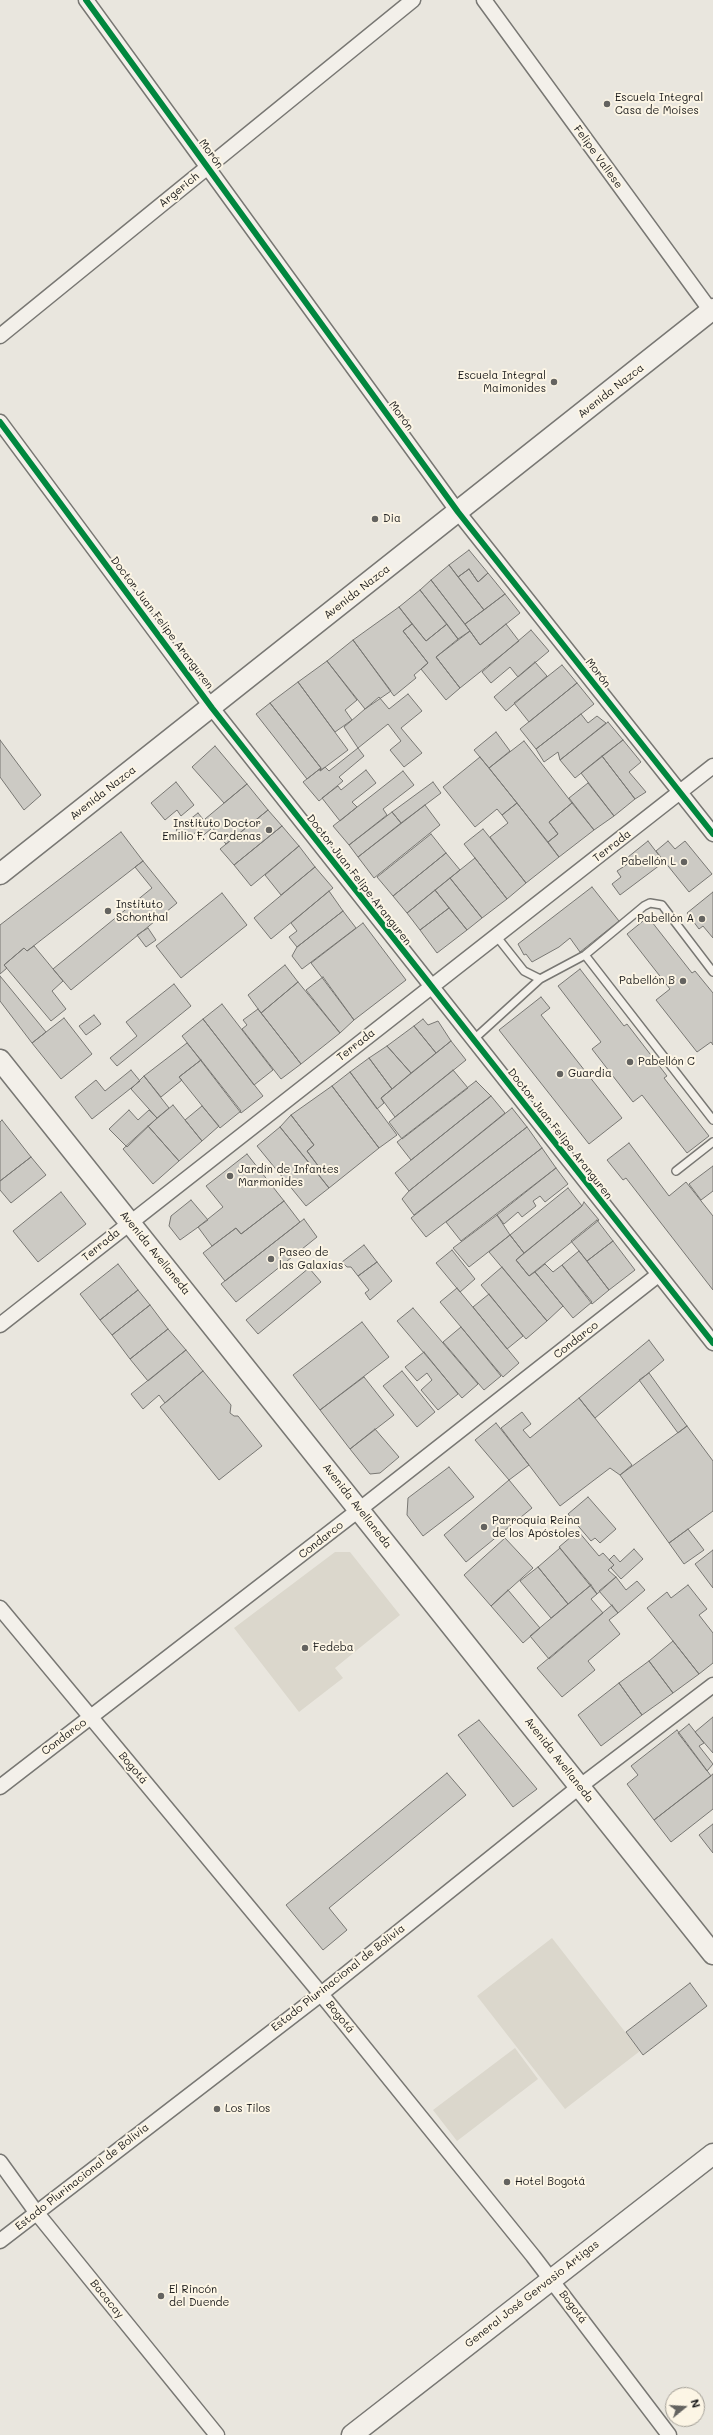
<!DOCTYPE html>
<meta charset="utf-8">
<style>
body{margin:0}
#map{position:relative;width:713px;height:2435px;overflow:hidden;background:#e9e6de;font-family:Mali,sans-serif}
canvas{display:block}
.north{position:absolute;left:665px;top:2387px;width:40px;height:40px;box-sizing:border-box;background:#fcf5e5;border:1px solid #a29e95;border-radius:50%;rotate:72deg;font-size:11px;font-weight:700;line-height:16px;text-align:center;color:#1c1c1c}
.north::after{content:'';display:block;margin:auto;width:14px;height:18px;background:#646360;clip-path:polygon(50% 0,100% 100%,50% 72%,0 100%)}
</style>
<div id="map">
<canvas width="713" height="2435"></canvas>
<div class="north">N</div>
</div>
<script>
const ctx = document.querySelector('canvas').getContext('2d');
ctx.lineJoin = 'round';
function fill(path, color) { ctx.fillStyle = color; ctx.fill(path, 'evenodd'); }
const poly = rows => new Path2D(rows.map(r => 'M' + r).join(''));
function trace(path, color, width, dash) { ctx.strokeStyle = color; ctx.lineWidth = width; ctx.lineCap = dash ? 'butt' : 'round'; ctx.setLineDash(dash || []); ctx.stroke(path); }
function label(font, color, halo, rows, align = 'center') {
  ctx.font = font + ' Mali,sans-serif'; ctx.lineWidth = 4; ctx.setLineDash([]); ctx.textBaseline = 'middle'; ctx.strokeStyle = halo; ctx.fillStyle = color; for (const [text, x, y, turn = 0] of rows) {
    ctx.save(); ctx.translate(x, y); ctx.rotate((+turn || 0) * Math.PI / 180); ctx.textAlign = isNaN(turn) ? turn : align; if (halo) ctx.strokeText(text, 0, 0); ctx.fillText(text, 0, 0); ctx.restore();
  }
}
fill(poly([
 [335,1552,350,1552,400,1615,335,1668,343,1678,299,1712,234,1628],
 [552,1938,640,2051,565,2109,477,1996],
 [515,2048,538,2079,457,2141,433,2110]
]), '#dbd7cc');
const building = poly([
 [469,550,488,573,478,582,469,569,458,577,449,565,469,550],
 [449,565,484,610,465,624,431,580,449,565],
 [469,569,478,582,488,573,505,594,484,610,458,577,469,569],
 [431,580,470,631,458,639,420,590,431,580],
 [420,590,447,624,426,641,399,607,420,590],
 [505,594,520,613,480,645,465,624,505,594],
 [399,607,412,624,403,631,428,663,414,675,416,678,394,696,353,640,399,607],
 [412,624,426,641,447,624,458,639,436,657,460,688,446,700,421,669,428,663,403,631,412,624],
 [506,624,519,641,460,688,436,657,470,631,480,645,506,624],
 [531,630,549,651,518,677,510,667,491,683,482,672,531,630],
 [353,640,391,691,365,709,327,661,353,640],
 [327,661,357,700,345,710,352,720,335,732,298,682,327,661],
 [535,662,547,676,506,711,494,697,535,662],
 [562,665,577,683,529,722,514,703,562,665],
 [298,682,348,750,320,771,321,768,270,703,298,682],
 [577,683,594,704,536,749,520,729,577,683],
 [408,694,422,711,401,728,422,753,404,767,390,750,401,741,388,724,358,748,344,727,379,697,389,709,408,694],
 [270,703,321,768,307,779,256,714,270,703],
 [581,714,588,723,597,716,606,723,560,760,558,752,544,762,536,749,581,714],
 [608,722,623,740,575,778,560,760,608,722],
 [496,732,510,751,489,768,474,750,496,732],
 [0,740,41,795,24,810,0,777,0,740],
 [623,740,641,762,629,772,646,792,635,799,602,756,623,740],
 [524,741,572,803,549,822,558,834,548,842,489,768,524,741],
 [215,746,247,784,224,803,192,767,215,746],
 [358,748,364,756,339,777,343,781,319,801,303,782,321,768,320,771,325,767,329,771,358,748],
 [602,756,635,799,614,816,581,773,602,756],
 [480,757,517,803,502,815,497,809,475,827,443,787,480,757],
 [366,770,376,783,352,802,357,807,340,821,322,798,338,786,341,790,366,770],
 [403,771,414,785,383,809,387,815,349,845,333,826,403,771],
 [176,782,194,805,181,816,177,810,165,820,151,803,176,782],
 [433,782,441,793,401,823,392,812,433,782],
 [588,783,614,816,594,830,569,798,588,783],
 [247,784,268,810,226,844,205,819,247,784],
 [517,803,559,857,526,883,490,837,508,823,502,815,517,803],
 [572,803,594,830,559,857,548,842,558,834,549,822,572,803],
 [425,805,440,825,374,878,358,857,425,805],
 [268,810,282,826,234,865,220,849,268,810],
 [392,812,401,823,358,857,349,845,392,812],
 [198,813,211,829,200,838,196,832,185,841,176,830,198,813],
 [282,826,299,846,251,886,234,865,282,826],
 [483,829,526,883,507,899,464,844,483,829],
 [121,832,143,861,27,951,24,948,4,965,7,968,0,974,0,925,121,832],
 [431,834,446,853,393,896,377,877,431,834],
 [648,841,664,862,620,895,612,884,621,877,617,871,632,861,628,857,648,841],
 [668,841,675,849,685,841,712,874,689,892,656,851,668,841],
 [299,846,315,867,281,895,265,875,299,846],
 [446,853,460,870,407,913,393,896,446,853],
 [475,858,507,899,482,918,450,878,475,858],
 [143,861,177,903,71,990,53,969,152,888,135,867,143,861],
 [315,867,333,888,271,939,254,918,315,867],
 [450,878,482,918,467,930,435,890,450,878],
 [592,887,619,921,580,952,570,938,559,947,532,962,526,954,524,955,518,944,592,887],
 [435,890,449,908,420,930,407,913,435,890],
 [329,891,343,911,297,947,289,937,297,931,291,923,329,891],
 [713,892,713,938,703,926,699,929,687,913,713,892],
 [222,893,247,925,181,978,156,946,222,893],
 [449,908,467,930,437,953,420,930,449,908],
 [343,911,356,928,302,969,292,956,297,947,343,911],
 [648,917,692,973,695,971,713,993,713,1045,711,1042,697,1052,656,1000,670,989,627,934,648,917],
 [363,923,406,980,354,1020,311,963,363,923],
 [148,928,156,940,146,947,137,935,148,928],
 [34,946,63,981,52,991,66,1009,51,1021,4,965,24,948,27,951,34,946],
 [285,965,298,982,261,1013,248,995,285,965],
 [580,969,624,1026,627,1024,667,1076,664,1078,709,1136,687,1153,642,1095,633,1102,592,1049,601,1042,558,986,580,969],
 [0,976,46,1032,32,1043,0,1001,0,976],
 [323,977,354,1020,340,1033,306,990,323,977],
 [298,982,340,1033,301,1064,261,1013,298,982],
 [174,984,191,1006,117,1066,110,1058,137,1036,126,1022,174,984],
 [541,997,550,1008,541,1015,622,1118,589,1144,499,1030,541,997],
 [222,1004,273,1070,254,1085,203,1019,222,1004],
 [258,1009,301,1064,281,1079,242,1029,247,1025,243,1020,258,1009],
 [94,1015,101,1024,86,1035,79,1026,94,1015],
 [64,1018,92,1054,61,1079,32,1043,64,1018],
 [203,1019,263,1096,241,1113,182,1036,203,1019],
 [423,1019,428,1025,438,1021,451,1041,436,1053,414,1026,423,1019],
 [414,1026,436,1053,411,1073,387,1046,414,1026],
 [451,1041,466,1060,395,1117,381,1098,451,1041],
 [187,1043,201,1060,179,1077,182,1080,161,1097,144,1076,187,1043],
 [387,1046,411,1073,392,1089,369,1058,387,1046],
 [369,1058,392,1089,381,1098,384,1103,377,1109,350,1072,369,1058],
 [201,1060,241,1111,220,1128,179,1077,201,1060],
 [131,1070,140,1081,92,1119,75,1097,96,1080,105,1091,131,1070],
 [453,1070,468,1088,402,1139,389,1122,453,1070],
 [350,1072,397,1135,379,1148,332,1086,350,1072],
 [144,1076,169,1108,157,1118,131,1089,144,1076],
 [476,1081,491,1096,411,1160,397,1142,476,1081],
 [332,1086,379,1148,329,1188,315,1170,319,1167,307,1151,314,1145,291,1115,332,1086],
 [491,1096,505,1113,409,1191,395,1173,491,1096],
 [173,1105,202,1141,179,1161,148,1126,173,1105],
 [202,1106,219,1126,202,1141,185,1120,202,1106],
 [512,1108,527,1127,414,1215,402,1199,409,1191,512,1108],
 [129,1110,138,1120,149,1110,157,1118,127,1147,109,1129,129,1110],
 [291,1115,314,1145,307,1151,319,1167,315,1170,280,1127,291,1115],
 [2,1120,31,1157,0,1181,0,1122,2,1120],
 [148,1126,179,1161,153,1184,123,1149,148,1126],
 [280,1127,329,1188,306,1206,257,1146,280,1127],
 [527,1127,542,1148,426,1237,411,1218,527,1127],
 [629,1143,669,1196,686,1182,713,1216,713,1290,626,1178,623,1180,607,1160,629,1143],
 [542,1148,556,1168,461,1241,446,1222,542,1148],
 [247,1154,284,1201,241,1234,236,1228,212,1246,198,1227,223,1207,206,1186,247,1154],
 [31,1157,46,1175,11,1203,0,1190,0,1181,31,1157],
 [713,1166,713,1191,701,1200,689,1184,713,1166],
 [556,1168,568,1184,545,1202,540,1196,533,1201,536,1206,522,1217,518,1212,504,1224,497,1215,556,1168],
 [568,1188,582,1206,524,1253,510,1235,568,1188],
 [61,1192,86,1224,38,1262,13,1231,61,1192],
 [191,1200,208,1220,180,1240,169,1226,171,1216,191,1200],
 [284,1201,300,1222,225,1281,203,1253,236,1228,241,1234,284,1201],
 [584,1202,599,1220,529,1276,516,1260,582,1206,584,1202],
 [497,1215,510,1235,469,1267,453,1248,497,1215],
 [304,1219,317,1237,236,1302,221,1284,304,1219],
 [597,1220,613,1241,587,1261,571,1241,597,1220],
 [510,1235,524,1253,516,1260,529,1276,535,1272,563,1306,547,1321,489,1252,510,1235],
 [613,1241,635,1270,609,1290,587,1261,613,1241],
 [364,1245,377,1262,358,1276,351,1267,347,1267,342,1262,364,1245],
 [452,1250,475,1279,460,1292,436,1263,452,1250],
 [579,1251,609,1290,592,1304,562,1265,579,1251],
 [377,1262,392,1281,370,1300,365,1293,369,1290,358,1276,377,1262],
 [118,1264,138,1290,100,1320,80,1294,118,1264],
 [545,1264,553,1272,562,1265,592,1302,573,1318,535,1272,545,1264],
 [502,1267,547,1321,526,1339,481,1285,502,1267],
 [309,1268,321,1282,258,1334,246,1320,309,1268],
 [457,1288,519,1363,503,1377,440,1302,457,1288],
 [138,1290,150,1305,112,1335,100,1320,138,1290],
 [489,1294,523,1336,507,1349,473,1307,489,1294],
 [150,1305,168,1329,130,1359,112,1335,150,1305],
 [413,1308,478,1384,462,1398,397,1321,413,1308],
 [362,1322,389,1357,320,1410,293,1375,362,1322],
 [461,1327,501,1376,484,1390,443,1342,461,1327],
 [168,1329,186,1350,148,1381,130,1359,168,1329],
 [649,1340,664,1360,595,1418,579,1398,649,1340],
 [186,1350,203,1371,165,1403,159,1395,143,1409,131,1394,186,1350],
 [424,1352,458,1394,438,1410,421,1390,432,1380,427,1373,417,1381,405,1367,424,1352],
 [203,1371,231,1405,230,1413,234,1416,238,1416,262,1446,219,1480,160,1407,203,1371],
 [402,1371,435,1412,417,1427,383,1386,402,1371],
 [649,1373,687,1426,678,1433,639,1380,649,1373],
 [364,1377,394,1415,350,1449,320,1410,364,1377],
 [579,1398,632,1465,620,1475,610,1468,560,1506,501,1428,522,1412,531,1424,523,1430,530,1438,579,1398],
 [496,1423,529,1465,509,1480,475,1440,496,1423],
 [687,1426,713,1461,713,1511,669,1543,620,1475,687,1426],
 [375,1429,399,1457,380,1473,370,1474,350,1449,375,1429],
 [449,1467,474,1497,423,1536,407,1515,408,1498,449,1467],
 [509,1480,532,1508,466,1562,444,1535,509,1480],
 [588,1497,616,1529,600,1543,595,1538,591,1541,568,1514,588,1497],
 [688,1529,704,1550,684,1564,669,1543,688,1529],
 [578,1531,599,1556,603,1553,614,1565,608,1570,616,1577,597,1594,559,1547,578,1531],
 [505,1538,533,1568,491,1606,464,1575,505,1538],
 [560,1548,591,1585,568,1604,538,1567,560,1548],
 [634,1549,643,1559,621,1579,611,1568,614,1565,609,1560,614,1555,620,1562,634,1549],
 [713,1550,713,1588,695,1564,713,1550],
 [538,1567,568,1604,551,1618,520,1581,538,1567],
 [616,1577,626,1590,637,1581,645,1590,618,1613,599,1591,616,1577],
 [591,1585,597,1594,591,1599,603,1613,549,1659,530,1636,591,1585],
 [688,1585,707,1609,699,1615,713,1633,713,1663,699,1674,647,1608,667,1592,671,1598,688,1585],
 [508,1590,540,1628,523,1643,491,1606,508,1590],
 [612,1605,618,1613,609,1620,620,1634,588,1661,595,1670,562,1697,537,1668,612,1605],
 [673,1641,699,1674,673,1693,649,1661,673,1641],
 [649,1661,673,1693,642,1715,619,1683,649,1661],
 [619,1683,642,1715,601,1746,578,1715,619,1683],
 [713,1717,713,1753,695,1732,713,1717],
 [479,1720,537,1789,513,1807,458,1735,479,1720],
 [689,1724,704,1743,699,1746,713,1764,707,1771,678,1733,689,1724],
 [677,1730,711,1776,654,1820,627,1784,638,1775,631,1766,677,1730],
 [447,1773,466,1795,329,1908,347,1930,323,1950,286,1905,447,1773],
 [713,1774,713,1809,671,1842,654,1820,713,1774],
 [713,1824,713,1853,699,1835,713,1824],
 [690,1983,707,2006,643,2055,626,2032,690,1983]
]);
fill(building, '#cccac4');
trace(building, '#787773', 1);
const lane = poly([
 [497,937,524,971,540,979,585,955,644,906,650,903,662,905,713,972],
 [585,955,713,1120],
 [473,1040,540,979],
 [676,1171,713,1142]
]);
const street = poly([
 [86,0,458,512,713,834],
 [484,0,713,314],
 [0,336,413,0],
 [0,422,212,708,713,1343],
 [0,1325,713,766],
 [0,1608,321,1994,533,2256,669,2435],
 [0,1787,360,1509,658,1275],
 [0,2162,36,2212,217,2435],
 [0,2241,321,1994,579,1787,713,1685]
]);
const secondary = poly([
 [0,874,713,309],
 [0,1060,713,1954],
 [352,2435,713,2154]
]);
trace(lane, '#787773', 10);
trace(street, '#787773', 17);
trace(secondary, '#787773', 23);
trace(lane, '#f3f0ea', 7);
trace(street, '#f3f0ea', 14);
trace(secondary, '#f3f0ea', 20);
trace(poly([
 [86,0,458,512,713,834],
 [0,422,212,708,713,1343]
]), '#00873e', 6);
for (const [x, y, r, color] of [
 [607,104,4,"#646360"],
 [554,382,4,"#646360"],
 [375,519,4,"#646360"],
 [269,830,4,"#646360"],
 [684,862,4,"#646360"],
 [108,911,4,"#646360"],
 [702,919,4,"#646360"],
 [683,981,4,"#646360"],
 [630,1062,4,"#646360"],
 [560,1074,4,"#646360"],
 [230,1176,4,"#646360"],
 [271,1259,4,"#646360"],
 [484,1527,4,"#646360"],
 [305,1648,4,"#646360"],
 [217,2109,4,"#646360"],
 [507,2182,4,"#646360"],
 [161,2296,4,"#646360"]
]) { const dot = new Path2D(); dot.arc(x, y, r, 0, 2 * Math.PI); ctx.fillStyle = color; ctx.fill(dot); trace(dot, '#fcf5e5', 1.5); }
label('11px', '#1c1c1c', '#fcf5e5', [
 ["Escuela Integral",615,98],
 ["Casa de Moises",615,111],
 ["Escuela Integral",546,376,"right"],
 ["Maimonides",546,389,"right"],
 ["Dia",383,519],
 ["Instituto Doctor",261,824,"right"],
 ["Emilio F. Cardenas",261,837,"right"],
 ["Pabellón L",676,862,"right"],
 ["Instituto",116,905],
 ["Schonthal",116,918],
 ["Pabellón A",694,919,"right"],
 ["Pabellón B",675,981,"right"],
 ["Pabellón C",638,1062],
 ["Guardia",568,1074],
 ["Jardín de Infantes",238,1170],
 ["Marmonides",238,1183],
 ["Paseo de",279,1253],
 ["las Galaxias",279,1266],
 ["Parroquia Reina",492,1521],
 ["de los Apóstoles",492,1534],
 ["Fedeba",313,1648],
 ["Los Tilos",225,2109],
 ["Hotel Bogotá",515,2182],
 ["El Rincón",169,2290],
 ["del Duende",169,2303]
], 'left');
label('11px', '#1c1c1c', '#fcf5e5', [
 ["Morón",211,154,54],
 ["Felipe Vallese",598,157,54],
 ["Argerich",179,190,-39],
 ["Avenida Nazca",611,391,-38],
 ["Morón",401,416,54],
 ["Avenida Nazca",357,592,-38],
 ["Doctor Juan Felipe Aranguren",162,623,53],
 ["Morón",598,673,52],
 ["Avenida Nazca",103,793,-38],
 ["Terrada",612,846,-38],
 ["Doctor Juan Felipe Aranguren",359,880,52],
 ["Terrada",356,1045,-38],
 ["Doctor Juan Felipe Aranguren",560,1134,52],
 ["Terrada",101,1245,-39],
 ["Avenida Avellaneda",155,1253,51],
 ["Condarco",576,1340,-38],
 ["Avenida Avellaneda",357,1506,52],
 ["Condarco",321,1540,-38],
 ["Condarco",64,1737,-37],
 ["Avenida Avellaneda",559,1760,52],
 ["Bogotá",133,1768,50],
 ["Estado Plurinacional de Bolivia",338,1978,-38],
 ["Bogotá",340,2017,51],
 ["Estado Plurinacional de Bolivia",82,2177,-38],
 ["General José Gervasio Artigas",532,2294,-38],
 ["Bacacay",107,2299,51],
 ["Bogotá",573,2307,53]
]);
</script>
